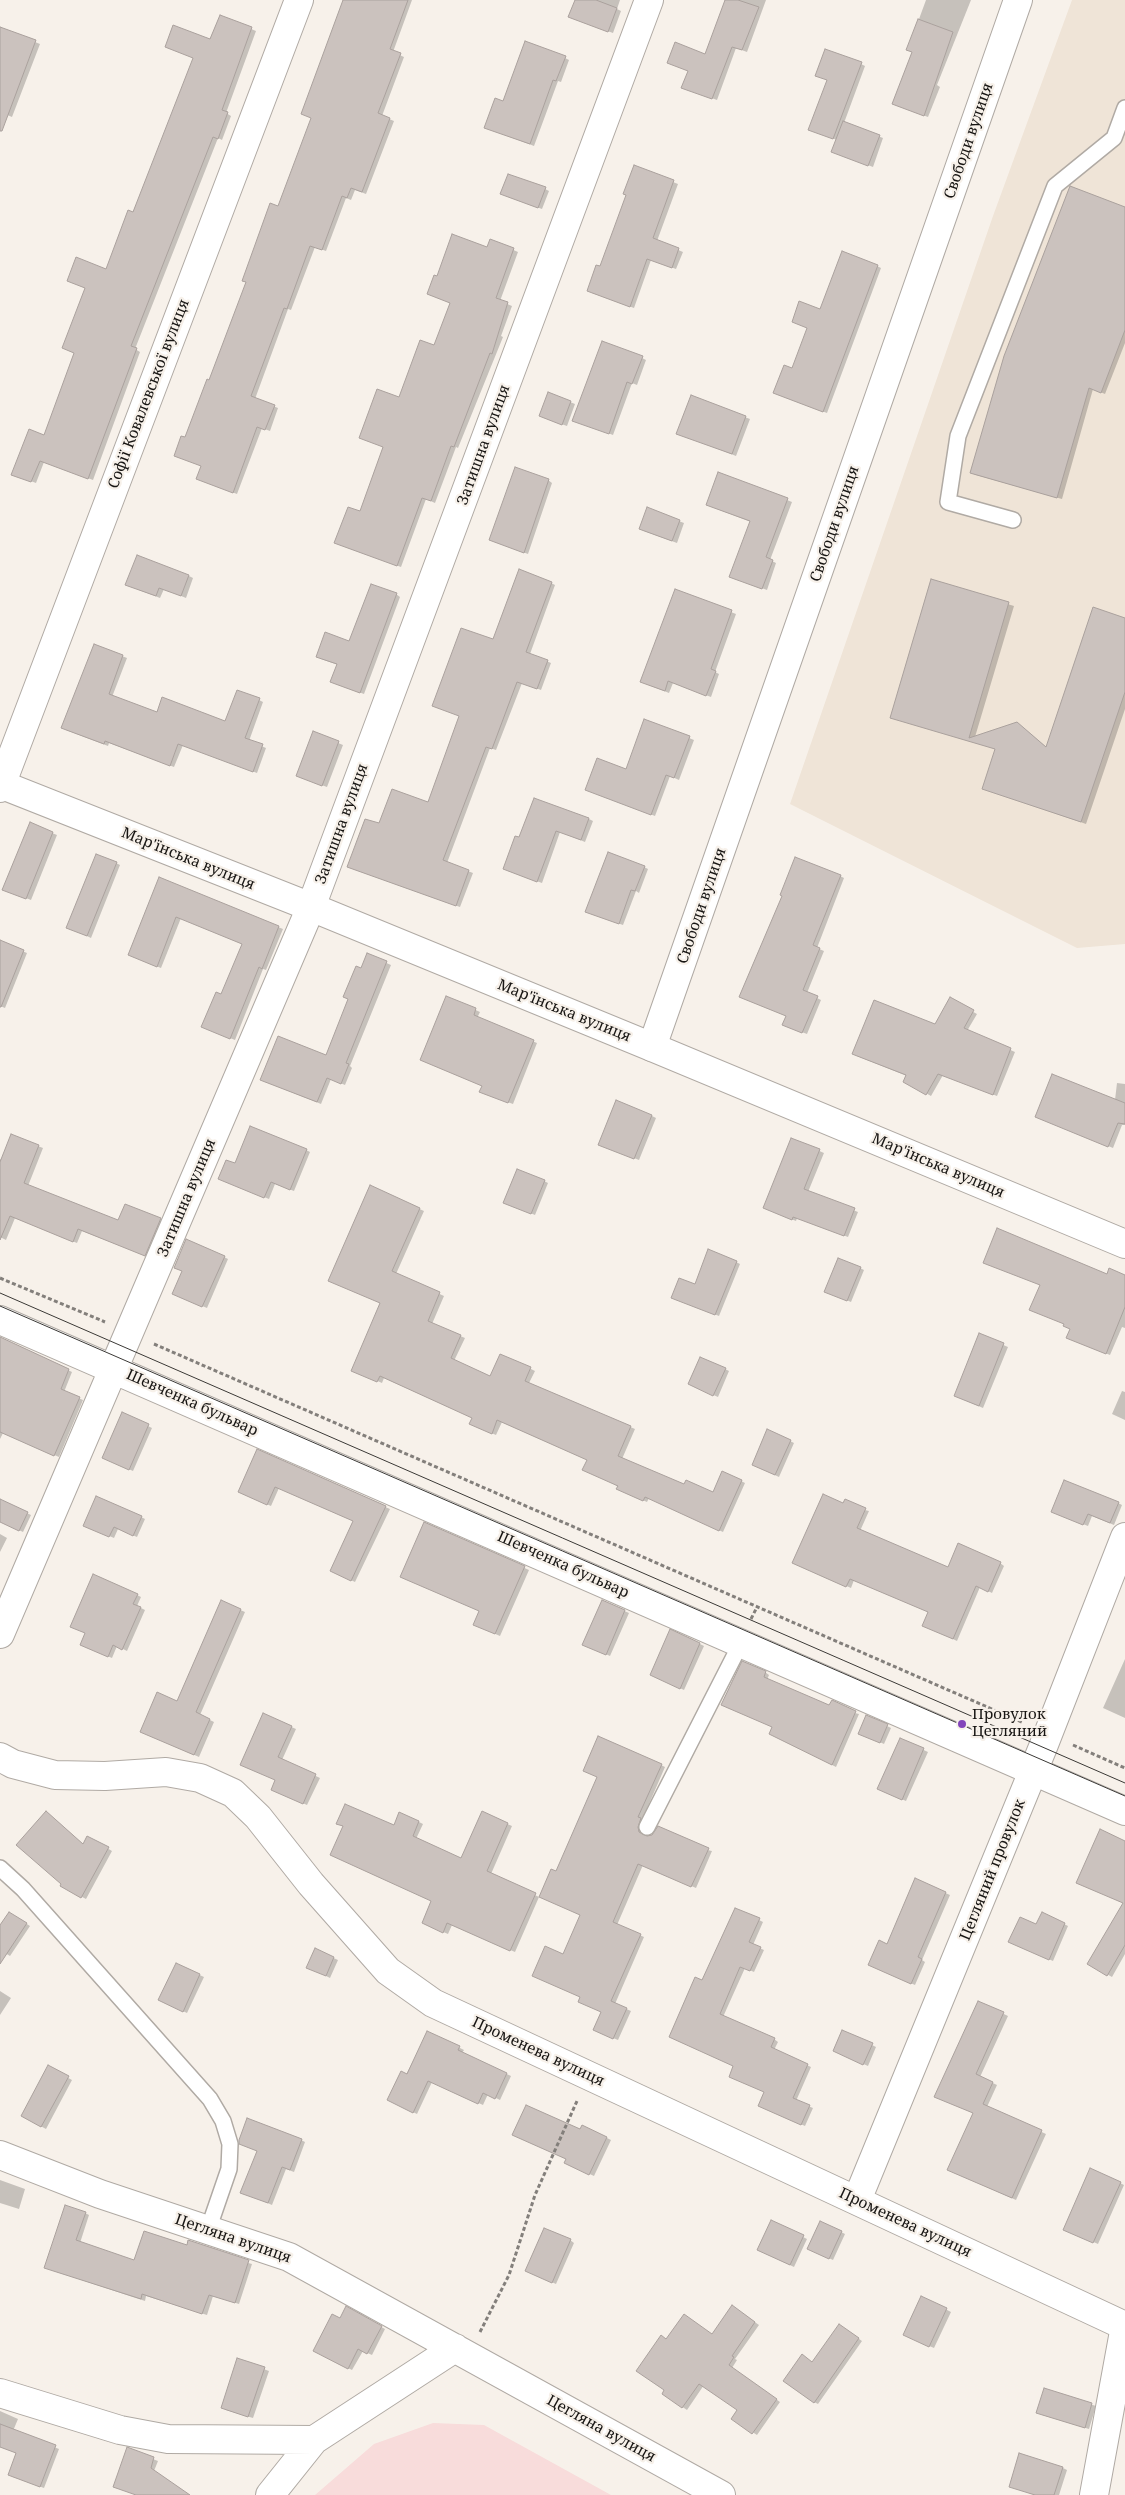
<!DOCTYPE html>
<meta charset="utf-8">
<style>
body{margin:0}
canvas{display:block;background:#f7f1ea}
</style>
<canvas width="1125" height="2495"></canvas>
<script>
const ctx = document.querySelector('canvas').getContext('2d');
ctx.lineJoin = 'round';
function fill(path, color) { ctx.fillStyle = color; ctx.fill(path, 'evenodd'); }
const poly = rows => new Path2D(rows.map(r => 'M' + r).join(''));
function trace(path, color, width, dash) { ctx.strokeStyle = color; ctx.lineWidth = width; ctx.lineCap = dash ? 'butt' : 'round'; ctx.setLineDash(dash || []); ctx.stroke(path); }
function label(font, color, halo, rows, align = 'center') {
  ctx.font = font + ' "Noto Serif",serif'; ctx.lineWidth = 4.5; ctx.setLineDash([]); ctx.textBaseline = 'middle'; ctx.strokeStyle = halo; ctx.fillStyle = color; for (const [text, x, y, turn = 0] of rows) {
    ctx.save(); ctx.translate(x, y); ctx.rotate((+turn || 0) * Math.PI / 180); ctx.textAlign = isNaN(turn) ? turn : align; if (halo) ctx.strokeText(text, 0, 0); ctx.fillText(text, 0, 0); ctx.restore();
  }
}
fill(poly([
 [1072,0,1125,0,1125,944,1077,948,790,804,993,216]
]), '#efe4d7');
fill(poly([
 [433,2423,484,2425,611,2495,315,2495,374,2444]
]), '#f8dcdb');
fill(poly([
 [352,0,412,0,393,52,404,57,382,116,394,121,366,194,355,190,351,200,346,198,326,251,315,247,291,310,288,309,255,399,278,408,270,431,262,428,237,494,202,481,202,466,186,439,279,208,313,118],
 [576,0,620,0,617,9,621,11,613,33,574,19],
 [727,0,766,0,747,52,736,48,717,100,687,89,706,55],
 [926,0,971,0,937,85,940,87,928,117,898,106,913,52,908,49],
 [220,16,256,31,226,113,231,116,222,140,218,138,135,349,140,352,93,480,44,462,36,483,17,476,44,436,107,270],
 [0,28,40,44,12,117,0,112],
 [565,58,569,60,561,82,558,81,534,146,489,129,504,103],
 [861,64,865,66,844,123,883,138,873,167,836,153,837,140,814,131],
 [635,167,678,184,657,241,683,252,676,269,651,260,634,308,592,293,628,195],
 [545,189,549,191,542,209,506,196],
 [1125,209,1125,343,1105,394,1093,389,1062,499,976,475,972,473],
 [491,240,518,252,500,301,512,306,501,336,503,337,458,448,456,447,435,503,426,499,401,567,340,545,360,513,400,399,435,347,451,303,428,294,438,277,488,248],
 [877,266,881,268,827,413,779,395,820,311],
 [642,358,646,360,637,385,632,383,613,435,576,421],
 [548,393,575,404,567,426,544,418],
 [692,397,750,419,736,456,682,435],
 [719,474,792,502,770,560,776,563,767,590,735,578,751,522,712,507],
 [548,480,552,483,528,554,495,542],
 [648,509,684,523,677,543,644,531],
 [189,576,193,578,186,598,164,589,160,598,131,587],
 [932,581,1014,606,975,737,1022,727,1047,748,1125,619,1125,709,1086,824,983,788,996,749,891,717],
 [551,583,555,585,530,654,551,663,541,690,522,683,496,750,490,748,447,863,473,873,460,907,353,869,380,825,428,803,493,641],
 [676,591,736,614,715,672,719,674,711,697,673,683,669,693,646,684],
 [396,594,400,597,364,694,336,684,338,665,321,659,350,643],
 [94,645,127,658,112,697,158,713,225,723,259,700,263,702,249,741,266,748,257,773,183,745,174,767,109,743,108,746,66,730],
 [645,720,694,740,679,780,670,776,655,816,587,790,626,770],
 [314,733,343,745,327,787,302,778],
 [589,819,593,821,585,842,560,832,542,883,508,871,520,839],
 [30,824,57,835,31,900,8,891],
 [116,863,120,865,91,938,72,929],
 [644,867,648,869,639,893,636,891,623,925,591,914],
 [840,876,844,878,817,948,824,951,807,993,821,1000,807,1034,788,1027,787,1016,745,999],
 [160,879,283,929,266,970,263,969,235,1040,207,1029,243,944,181,918,161,968,133,957],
 [0,942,27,953,5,1008,0,1006],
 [368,955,391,965,350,1066,352,1068,345,1085,331,1079,321,1104,266,1082,326,1056],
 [447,997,480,1012,477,1018,537,1043,513,1104,485,1094,483,1086,421,1060],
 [950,999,977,1014,967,1031,1015,1052,997,1096,943,1075,931,1096,904,1081,907,1076,857,1056,935,1025],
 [1117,1083,1125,1084,1125,1125,1122,1125,1113,1148,1040,1118,1115,1100],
 [652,1116,656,1118,639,1160,604,1146],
 [12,1136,43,1148,28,1186,119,1221,160,1220,164,1222,149,1257,82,1231,77,1243,15,1218,6,1240,0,1237,0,1159,2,1160],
 [792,1139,824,1153,808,1192,858,1212,848,1237,797,1218,796,1221,764,1208],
 [306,1150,310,1152,294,1191,275,1184,269,1199,224,1181],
 [544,1181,548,1183,535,1215,509,1204],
 [371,1187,424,1211,396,1274,444,1296,432,1324,465,1338,454,1361,491,1377,500,1355,531,1369,535,1371,529,1383,635,1429,622,1459,685,1485,714,1493,741,1481,745,1483,723,1532,649,1498,647,1502,622,1491,588,1460,502,1422,496,1435,475,1426,473,1418,384,1378,382,1383,357,1372,382,1303],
 [224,1257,228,1259,207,1308,178,1296],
 [736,1262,740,1264,719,1316,677,1299,695,1285],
 [860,1268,864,1270,851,1302,830,1293],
 [1107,1275,1125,1276,1125,1328,1122,1327,1110,1355,1072,1340],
 [980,1335,1008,1347,983,1408,955,1396],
 [0,1338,72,1372,64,1392,83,1400,59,1457,3,1433,0,1439],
 [725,1369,729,1371,718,1397,693,1386],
 [1122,1391,1125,1392,1125,1420,1112,1414],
 [123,1414,152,1428,133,1471,108,1460],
 [790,1441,794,1443,779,1477,757,1467],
 [257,1451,390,1509,355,1582,336,1573,354,1521,279,1488,271,1506,243,1494],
 [0,1501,31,1515,23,1532,0,1521],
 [1118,1503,1122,1505,1114,1525,1092,1516,1088,1526,1057,1514],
 [844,1505,869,1511,860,1531,949,1568,1000,1563,1004,1566,992,1593,980,1587,957,1641,928,1627,929,1612,854,1580,851,1588,798,1565],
 [141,1517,145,1519,137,1537,118,1529,114,1538,88,1527],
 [425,1524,529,1570,500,1636,479,1627,481,1611],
 [0,1534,7,1538,0,1552],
 [137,1595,141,1597,137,1606,145,1610,127,1651,117,1646,112,1658,86,1647],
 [602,1601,629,1613,610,1656,588,1646],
 [222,1602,245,1612,200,1715,214,1722,199,1757,146,1734,178,1702],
 [700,1644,704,1646,684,1690,656,1677],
 [1125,1659,1125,1718,1103,1708],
 [765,1672,769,1675,767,1680,830,1707,859,1714,836,1767,775,1736,774,1727,727,1707],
 [264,1715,296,1729,282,1760,320,1778,307,1805,277,1792,277,1780],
 [887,1726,891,1728,884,1744,864,1735],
 [900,1739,928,1752,906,1801,883,1791],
 [661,1765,665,1767,642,1820,644,1822,641,1830,643,1836,712,1851,696,1888,643,1865,617,1925,644,1937,615,2004,631,2011,618,2040,598,2032,602,2012,581,1997,563,1956,581,1915,557,1873],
 [482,1813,512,1826,491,1874,539,1897,515,1952,452,1925,448,1934,427,1925,433,1901,394,1826,400,1814,419,1822,423,1824,416,1839,462,1860],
 [88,1837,112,1851,86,1899,61,1886],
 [1125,1842,1125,1954,1112,1977,1089,1964,1124,1903],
 [916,1880,950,1895,922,1960,925,1962,915,1985,874,1967,888,1946],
 [9,1913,30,1926,10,1956,0,1950,0,1927],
 [759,1920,763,1922,753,1945,764,1950,754,1972,745,1968,723,2017,774,2039,778,2042,774,2050,811,2067,796,2101,813,2108,805,2126,764,2108,766,2092,735,2066,703,1982],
 [1064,1924,1068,1926,1053,1961,1014,1944,1037,1926],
 [316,1950,338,1960,330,1978,312,1969],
 [176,1964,204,1977,187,2013,164,2002],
 [0,1991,11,1998,0,2015],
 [979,2002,1008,2016,980,2077,997,2085,987,2107,1046,2134,1016,2200,953,2172,974,2113,940,2098],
 [428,2032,464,2050,462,2053,511,2076,500,2100,488,2094,483,2105,432,2082,417,2114,392,2102],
 [872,2045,876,2047,868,2066,838,2053],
 [48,2067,72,2080,46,2129,22,2116],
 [583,2126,611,2140,594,2176,570,2165],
 [301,2140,305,2142,294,2172,286,2169,272,2205,246,2194],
 [0,2180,25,2189,19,2209,0,2203],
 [1120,2183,1124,2185,1098,2244,1069,2231],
 [85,2213,89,2215,80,2243,135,2262,187,2247,252,2264,239,2304,213,2296,207,2315,146,2296,145,2301,45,2268],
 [841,2232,845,2234,833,2260,813,2251],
 [803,2237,807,2239,794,2267,762,2252],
 [570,2240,574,2243,556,2284,531,2273],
 [922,2297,951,2312,934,2348,908,2337],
 [346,2308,385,2329,372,2355,363,2351,352,2370,314,2351,340,2319],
 [736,2309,759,2325,735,2359,737,2360,732,2368,780,2402,757,2435,732,2419,739,2410,704,2385,687,2410,663,2394,666,2390,667,2340,712,2335],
 [843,2328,862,2341,818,2404,814,2402,813,2363],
 [238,2360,269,2371,253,2418,226,2410],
 [1045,2390,1096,2406,1089,2429,1042,2415],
 [0,2411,18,2419,13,2431,59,2449,44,2488,13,2477,17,2453,0,2447],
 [127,2449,158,2461,154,2471,188,2495,136,2495],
 [1063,2468,1067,2470,1059,2495,1035,2495,1010,2486]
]), '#0003');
const building = poly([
 [343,0,408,0,390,49,401,53,378,113,390,118,362,192,351,188,347,198,342,196,322,250,310,246,287,309,284,308,251,396,275,405,265,430,257,427,233,493,196,479,201,466,174,456,181,436,185,437,207,379,209,380,246,282,242,281,270,203,278,206,311,118,301,114,343,0],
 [575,0,596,0,617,8,608,32,568,17,575,0],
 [725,0,738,0,759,7,742,50,732,47,712,99,681,88,688,71,667,63,675,42,705,54,725,0],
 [220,15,252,27,222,110,228,112,218,139,213,137,131,346,137,348,88,479,40,461,31,482,11,475,29,429,44,435,74,353,62,348,85,288,67,281,76,257,106,269,128,210,133,212,193,58,165,47,173,25,210,39,220,15],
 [918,19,953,32,924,116,892,104,912,52,906,50,918,19],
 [0,27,36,40,2,131,0,131,0,27],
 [525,41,566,56,556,81,553,80,530,144,484,128,495,98,503,101,525,41],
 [825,49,862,62,833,139,808,130,827,80,815,76,825,49],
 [843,121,880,135,868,166,831,152,843,121],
 [634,165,674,180,653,238,679,248,672,268,647,259,630,307,587,291,596,265,600,266,626,195,623,194,634,165],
 [508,174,546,187,538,208,500,194,508,174],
 [1070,186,1125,207,1125,330,1101,393,1089,388,1057,498,970,473,1004,356,1070,186],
 [452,234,487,247,490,239,514,248,496,298,508,302,492,354,490,353,454,447,451,446,431,501,422,498,397,566,334,543,348,507,360,511,383,447,359,438,377,389,399,397,420,340,434,345,450,303,427,294,434,275,437,276,452,234],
 [842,251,878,265,823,412,773,393,784,365,792,368,807,328,792,322,799,301,820,309,842,251],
 [602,341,643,356,632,384,627,382,609,434,572,421,602,341],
 [548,392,571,401,562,425,539,416,548,392],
 [691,395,746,416,732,454,676,434,691,395],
 [515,467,549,479,524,553,489,540,515,467],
 [718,472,788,498,766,557,773,560,762,589,729,577,750,521,706,505,718,472],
 [647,507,680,520,672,541,639,529,647,507],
 [137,555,189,575,181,596,159,588,156,596,125,585,137,555],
 [519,569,552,582,526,652,548,660,537,689,517,682,492,749,486,747,443,860,469,870,456,906,347,867,365,819,379,823,392,789,428,802,459,716,432,706,461,628,493,639,519,569],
 [931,579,1009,602,969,738,1017,722,1046,747,1093,607,1125,618,1125,692,1081,822,982,789,995,749,890,718,931,579],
 [371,584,397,593,360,693,330,682,337,664,316,657,325,632,349,641,371,584],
 [675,589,732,610,711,669,716,671,706,696,668,681,665,691,640,682,675,589],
 [94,644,123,655,109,694,157,712,162,697,225,721,237,690,260,698,245,738,263,744,253,772,178,744,170,766,105,741,104,744,61,728,94,644],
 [644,719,690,736,674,778,666,775,651,815,585,790,597,758,626,769,644,719],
 [313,731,339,741,322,786,296,776,313,731],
 [534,798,589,818,581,840,556,831,537,882,503,869,515,836,519,837,534,798],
 [30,822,53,832,26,899,2,890,30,822],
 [608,852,645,866,635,891,631,890,619,924,585,912,608,852],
 [96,854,117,862,87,936,66,928,96,854],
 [795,857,841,875,813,945,820,948,803,990,818,996,802,1033,782,1025,786,1016,739,997,782,896,780,895,795,857],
 [159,877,279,926,262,969,259,967,230,1039,201,1027,216,992,221,994,242,944,176,917,157,967,128,955,159,877],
 [0,940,24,950,1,1007,0,1007,0,940],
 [367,953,387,961,346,1063,349,1064,341,1084,327,1078,317,1102,260,1080,278,1036,326,1055,348,999,343,997,356,966,361,968,367,953],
 [446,996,476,1008,474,1015,534,1040,508,1103,479,1092,482,1086,420,1060,446,996],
 [950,997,974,1010,964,1028,1011,1048,993,1095,938,1074,926,1095,903,1082,906,1075,852,1054,874,1000,935,1024,950,997],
 [1052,1074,1125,1103,1125,1124,1118,1123,1108,1147,1035,1117,1052,1074],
 [616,1100,652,1115,634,1159,598,1145,616,1100],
 [250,1126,307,1149,290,1190,271,1182,264,1198,218,1179,226,1160,235,1163,250,1126],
 [11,1134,39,1145,24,1183,118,1220,125,1204,161,1218,145,1256,78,1229,73,1242,10,1216,0,1240,0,1162,11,1134],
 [791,1138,820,1149,804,1189,855,1208,844,1236,793,1217,792,1220,763,1208,791,1138],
 [517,1169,545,1180,531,1214,503,1203,517,1169],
 [370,1185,420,1208,392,1271,440,1292,428,1321,461,1335,451,1358,490,1376,500,1354,531,1367,525,1381,631,1426,618,1456,684,1484,686,1480,713,1492,722,1471,742,1480,719,1531,645,1497,643,1501,616,1489,618,1486,582,1470,587,1460,497,1420,492,1434,469,1424,472,1418,380,1376,377,1382,351,1371,380,1303,328,1281,370,1185],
 [997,1228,1107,1274,1109,1268,1125,1275,1125,1307,1106,1354,1066,1338,1070,1329,1063,1326,1064,1324,1029,1310,1040,1285,983,1263,997,1228],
 [186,1239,225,1256,202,1307,172,1294,182,1271,174,1268,186,1239],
 [708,1249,737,1261,715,1315,671,1298,679,1278,695,1284,708,1249],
 [838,1258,861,1267,847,1301,824,1292,838,1258],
 [979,1333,1004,1343,979,1406,954,1396,979,1333],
 [0,1337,69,1369,61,1389,80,1397,54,1456,0,1432,0,1337],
 [700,1357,726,1368,713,1396,688,1384,700,1357],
 [122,1412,149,1424,129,1470,102,1458,122,1412],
 [767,1429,791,1440,775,1475,752,1465,767,1429],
 [257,1449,386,1506,351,1581,330,1571,353,1521,275,1487,267,1505,238,1492,257,1449],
 [1064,1480,1119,1502,1110,1523,1088,1514,1083,1525,1051,1512,1064,1480],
 [823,1494,843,1503,845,1499,866,1508,857,1528,948,1567,958,1543,1001,1562,988,1592,976,1586,953,1639,922,1626,928,1612,850,1579,846,1587,792,1563,823,1494],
 [96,1496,142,1516,133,1536,114,1527,109,1537,83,1526,96,1496],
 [0,1499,28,1512,19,1531,0,1522,0,1499],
 [424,1522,525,1566,495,1634,473,1625,479,1611,400,1577,424,1522],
 [93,1574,138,1594,133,1604,141,1607,122,1650,113,1645,108,1657,80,1645,85,1633,70,1627,93,1574],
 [221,1600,241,1609,196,1712,210,1719,194,1755,140,1732,157,1692,177,1701,221,1600],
 [602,1600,625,1610,606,1655,582,1645,602,1600],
 [670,1629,700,1643,680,1689,650,1675,670,1629],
 [742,1661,766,1671,764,1677,829,1705,832,1700,856,1711,832,1765,769,1734,772,1727,721,1705,742,1661],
 [263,1713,292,1726,278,1757,316,1774,303,1804,271,1790,275,1780,240,1765,263,1713],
 [866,1715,888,1724,880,1743,858,1734,866,1715],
 [598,1736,662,1764,638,1817,641,1818,638,1827,639,1832,647,1836,652,1835,658,1826,709,1848,691,1887,638,1864,613,1922,641,1934,611,2001,627,2008,613,2039,593,2030,601,2012,578,2002,580,1997,532,1976,545,1946,563,1954,580,1915,539,1897,551,1869,556,1871,597,1777,583,1771,598,1736],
 [900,1738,924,1748,902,1800,877,1789,900,1738],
 [345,1804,394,1825,399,1812,419,1821,413,1836,461,1858,482,1811,508,1823,487,1871,536,1893,510,1951,447,1923,443,1933,422,1923,431,1901,330,1855,343,1826,336,1824,345,1804],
 [46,1811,83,1844,87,1836,109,1847,81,1898,60,1886,61,1884,16,1845,46,1811],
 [1100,1829,1125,1841,1125,1945,1107,1976,1087,1964,1123,1903,1076,1883,1100,1829],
 [915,1878,946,1892,918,1957,922,1959,911,1984,868,1965,879,1940,887,1944,915,1878],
 [735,1908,760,1918,749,1942,761,1947,750,1971,740,1967,720,2014,775,2038,771,2047,808,2064,793,2098,810,2105,801,2125,758,2106,764,2092,729,2077,733,2066,669,2037,695,1977,702,1980,735,1908],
 [9,1912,27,1923,0,1964,0,1925,9,1912],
 [1042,1912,1065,1923,1049,1960,1008,1942,1020,1917,1036,1924,1042,1912],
 [315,1948,334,1957,326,1976,306,1968,315,1948],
 [176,1963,200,1974,183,2012,158,2000,176,1963],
 [978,2001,1004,2012,976,2074,993,2082,983,2104,1042,2130,1012,2198,947,2170,973,2113,934,2097,978,2001],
 [842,2030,873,2043,863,2065,833,2051,842,2030],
 [427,2031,460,2046,458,2050,507,2073,495,2099,483,2093,478,2104,428,2081,413,2113,387,2100,401,2071,407,2074,427,2031],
 [48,2065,69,2076,41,2127,21,2116,48,2065],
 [526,2105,580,2129,582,2125,607,2137,589,2175,564,2163,566,2159,512,2135,526,2105],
 [247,2118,302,2139,290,2170,282,2167,268,2203,240,2193,257,2151,239,2144,239,2140,247,2118],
 [1090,2168,1121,2182,1093,2243,1063,2230,1090,2168],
 [65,2205,86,2212,76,2240,134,2260,144,2231,187,2245,188,2240,249,2260,235,2303,209,2295,202,2314,142,2294,141,2299,44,2268,65,2205],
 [771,2220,804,2235,790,2265,757,2250,771,2220],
 [820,2221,842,2231,829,2259,807,2249,820,2221],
 [544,2228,571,2239,552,2283,525,2271,544,2228],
 [921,2296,947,2308,929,2347,903,2335,921,2296],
 [732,2305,755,2322,732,2356,734,2357,729,2365,777,2399,752,2434,731,2419,737,2410,699,2384,682,2408,662,2394,664,2390,636,2371,661,2335,666,2339,684,2314,712,2334,732,2305],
 [346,2306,382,2326,367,2354,358,2349,348,2369,313,2351,332,2314,340,2318,346,2306],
 [839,2324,859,2338,814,2403,783,2381,802,2354,812,2362,839,2324],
 [237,2358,265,2367,248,2417,221,2408,237,2358],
 [1044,2388,1092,2403,1085,2428,1036,2413,1044,2388],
 [0,2424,56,2445,40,2487,8,2475,16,2453,0,2447,0,2424],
 [127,2447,154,2457,151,2468,190,2495,136,2495,113,2487,127,2447],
 [1019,2453,1063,2467,1054,2495,1035,2495,1009,2487,1019,2453]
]);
fill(building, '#cbc2be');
trace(building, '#aaa19d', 1);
const service = poly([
 [1013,520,948,502,958,436,1055,186,1114,138,1125,108],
 [647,1827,741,1643],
 [0,1868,23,1889,210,2099,223,2121,230,2144,229,2169,208,2230]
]);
const minor = poly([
 [0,788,299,0],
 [652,1047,1018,0],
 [0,1320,1125,1811],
 [0,1634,311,907,649,0],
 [0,1757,13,1764,55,1775,105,1776,166,1772,200,1778,233,1793,258,1817,311,1884,388,1971,433,2003,1125,2326],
 [0,2155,100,2194,289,2257,721,2495],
 [857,2200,1043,1747,1125,1537],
 [0,2393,120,2430,168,2439,314,2440,455,2348],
 [270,2495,314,2440],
 [1094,2495,1125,2326]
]);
const tertiary = poly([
 [0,784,311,907,652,1047,1125,1244]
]);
trace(service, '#b0aaa4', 18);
trace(minor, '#b0aaa4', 30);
trace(tertiary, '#b0aaa4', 30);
trace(poly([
 [0,1278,105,1322],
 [154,1344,1024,1723],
 [751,1619,757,1607],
 [1073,1745,1125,1768],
 [480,2332,509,2275,535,2195,577,2101]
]), '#837f7b', 3, [4, 2.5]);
trace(service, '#fff', 15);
trace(minor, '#fff', 28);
trace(tertiary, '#fff', 28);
trace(poly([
 [0,1293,1125,1783],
 [0,1306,1125,1796]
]), '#3b3936', 1);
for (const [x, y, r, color] of [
 [962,1724,5,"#8244ba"]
]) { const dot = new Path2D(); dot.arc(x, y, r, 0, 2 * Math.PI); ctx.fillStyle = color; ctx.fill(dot); trace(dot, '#f7f1ea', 2); }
label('15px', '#171513', '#f7f1ea', [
 ["Свободи вулиця",969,141,-71],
 ["Софії Ковалевської вулиця",149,394,-69],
 ["Затишна вулиця",484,445,-70],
 ["Свободи вулиця",835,524,-71],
 ["Затишна вулиця",342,824,-70],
 ["Мар'їнська вулиця",188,859,22],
 ["Свободи вулиця",702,906,-71],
 ["Мар'їнська вулиця",564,1011,22],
 ["Мар'їнська вулиця",938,1166,23],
 ["Затишна вулиця",187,1198,-67],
 ["Шевченка бульвар",192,1403,24],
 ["Шевченка бульвар",563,1565,24],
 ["Цегляний провулок",993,1870,-68],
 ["Променева вулиця",538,2052,25],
 ["Променева вулиця",905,2223,25],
 ["Цегляна вулиця",233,2239,19],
 ["Цегляна вулиця",601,2429,29]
]);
label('15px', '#171513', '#f7f1ea', [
 ["Провулок",972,1715],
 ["Цегляний",972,1732]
], 'left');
</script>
